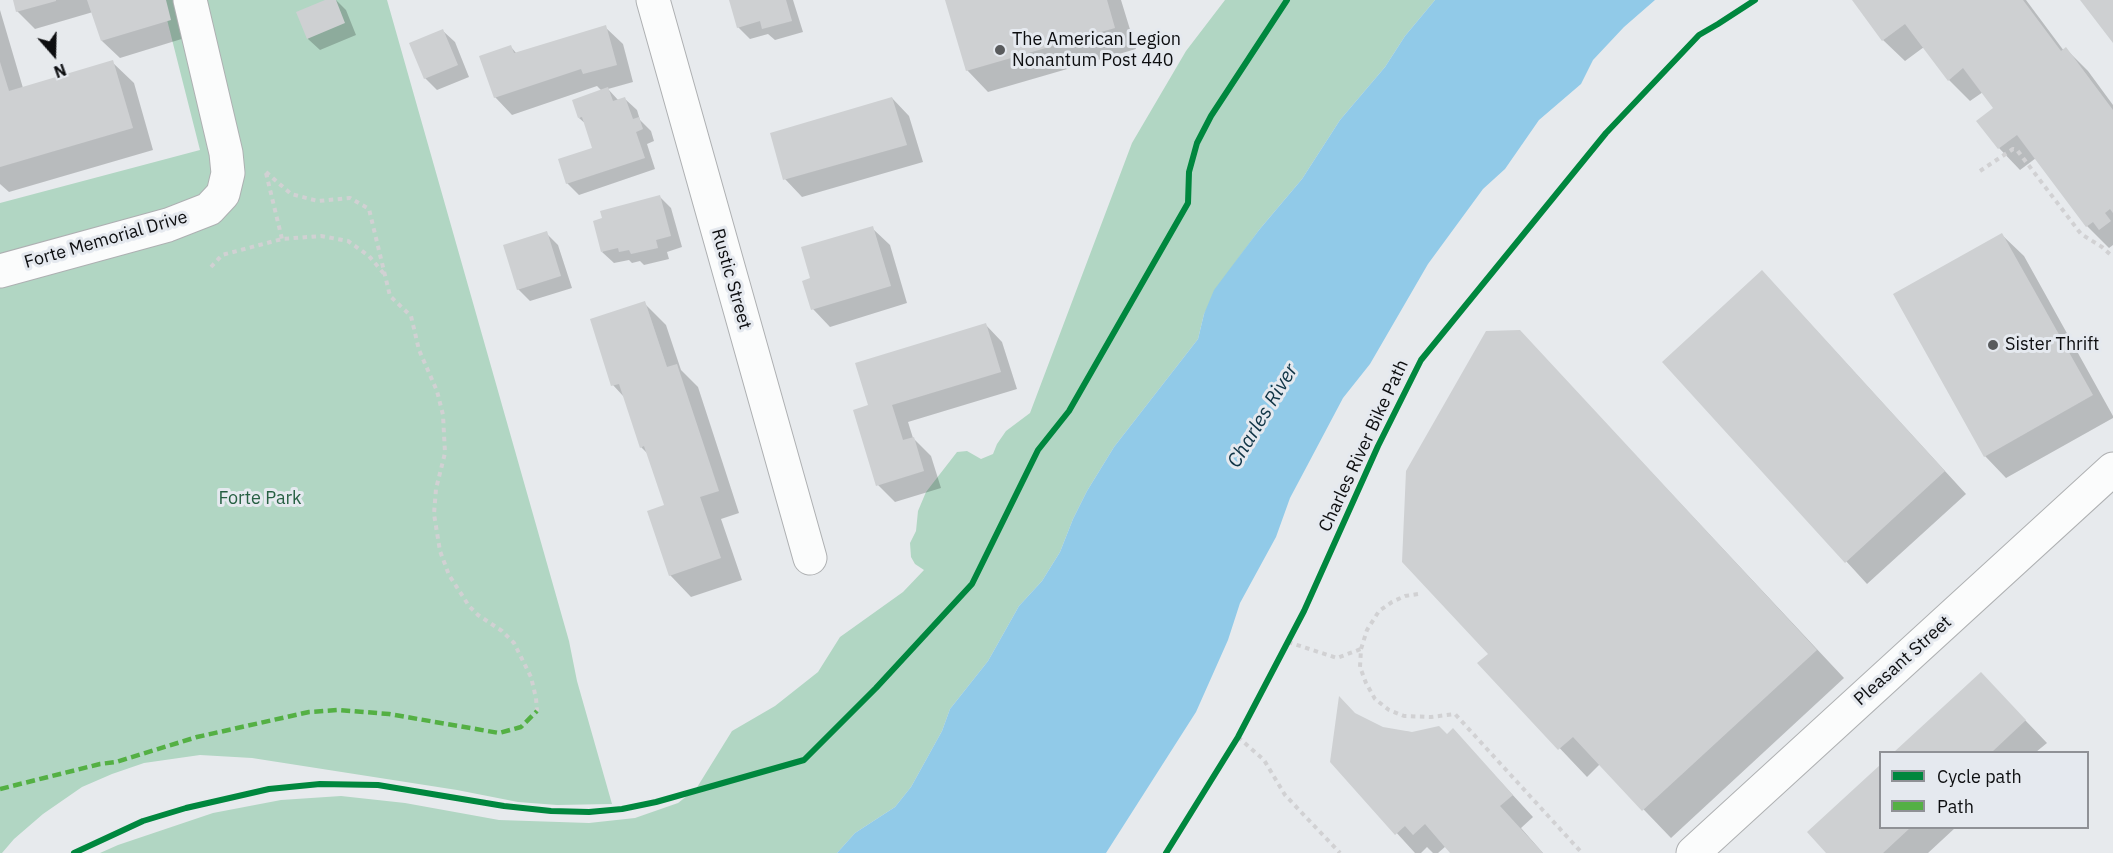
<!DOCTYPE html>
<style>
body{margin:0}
#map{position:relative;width:2113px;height:853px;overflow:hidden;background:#e7eaed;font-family:"IBM Plex Sans",sans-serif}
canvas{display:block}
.legend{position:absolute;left:1879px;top:751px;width:210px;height:78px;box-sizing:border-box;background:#e5e9ef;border:2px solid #8f9196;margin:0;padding:8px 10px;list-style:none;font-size:18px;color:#0d0e10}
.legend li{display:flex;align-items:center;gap:12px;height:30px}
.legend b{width:30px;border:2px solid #8f9196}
.north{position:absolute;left:24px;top:24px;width:60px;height:60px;-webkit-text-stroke:4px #e5e9ef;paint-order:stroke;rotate:160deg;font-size:16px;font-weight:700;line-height:24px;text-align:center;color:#0d0e10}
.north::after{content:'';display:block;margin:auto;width:21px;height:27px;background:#0d0e10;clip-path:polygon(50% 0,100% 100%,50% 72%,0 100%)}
</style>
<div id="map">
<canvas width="2113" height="853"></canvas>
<ul class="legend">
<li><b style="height:8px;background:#00873e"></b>Cycle path</li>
<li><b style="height:8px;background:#54b044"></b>Path</li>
</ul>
<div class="north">N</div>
</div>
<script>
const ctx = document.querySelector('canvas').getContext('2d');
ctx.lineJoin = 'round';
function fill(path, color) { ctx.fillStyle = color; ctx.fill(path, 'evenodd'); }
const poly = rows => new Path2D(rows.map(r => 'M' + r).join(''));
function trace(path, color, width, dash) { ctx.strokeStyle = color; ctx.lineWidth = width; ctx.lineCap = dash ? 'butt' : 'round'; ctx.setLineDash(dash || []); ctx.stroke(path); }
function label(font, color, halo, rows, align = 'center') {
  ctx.font = font + ' "IBM Plex Sans",sans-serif'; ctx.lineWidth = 6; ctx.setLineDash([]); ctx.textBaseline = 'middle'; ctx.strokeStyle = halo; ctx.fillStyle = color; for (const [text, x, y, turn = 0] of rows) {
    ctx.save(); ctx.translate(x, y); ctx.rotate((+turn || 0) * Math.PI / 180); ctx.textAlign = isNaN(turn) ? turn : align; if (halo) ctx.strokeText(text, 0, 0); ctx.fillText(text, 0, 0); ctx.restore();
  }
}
fill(poly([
 [162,0,387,0,569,641,577,681,612,804,557,805,518,802,457,790,252,758,200,755,144,763,112,774,82,787,43,814,14,839,2,853,0,853,0,203,200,150],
 [1225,0,1435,0,1405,36,1385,67,1340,120,1302,179,1259,230,1238,259,1204,314,1198,339,1114,447,1087,491,1073,519,1060,552,1042,581,1019,606,988,661,950,709,942,731,911,787,895,807,855,833,837,853,100,853,118,845,213,813,281,800,341,796,405,803,499,820,589,823,635,818,678,803,696,789,732,731,775,706,818,672,840,637,903,592,924,570,915,564,911,557,910,543,916,531,918,511,926,492,957,452,967,451,981,459,993,454,997,444,1006,431,1030,413,1132,143,1186,51]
]), '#b1d6c3');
fill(poly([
 [1435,0,1655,0,1624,27,1593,60,1581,84,1539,120,1505,169,1483,189,1428,264,1370,364,1343,398,1307,466,1290,498,1276,537,1240,603,1228,640,1196,712,1106,853,837,853,855,833,895,807,911,787,942,731,950,709,988,661,1019,606,1042,581,1060,552,1073,519,1087,491,1114,447,1198,339,1204,314,1214,290,1259,230,1302,179,1340,120,1385,67,1405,36]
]), '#91cae8');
fill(poly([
 [14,0,177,0,188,37,120,58,102,41,93,12,35,29,17,11],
 [329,0,336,0,346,10,356,35,320,50,308,39,298,13],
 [730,0,793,0,803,32,775,40,768,34,750,39,738,27],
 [947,0,1121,0,1136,49,988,92,967,70],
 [1854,0,2026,0,2064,51,2066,49,2088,71,2113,105,2113,245,2109,248,2087,226,2036,158,2020,170,1999,148,1995,109,1983,92,1970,101,1949,80,1924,47,1905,61,1883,40],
 [0,10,23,88,112,62,134,83,153,150,9,192,0,184],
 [605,27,623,44,633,82,608,89,619,101,625,99,637,110,640,120,651,131,654,141,647,144,655,169,579,195,567,183,594,149,587,125,579,118,602,91,597,86,512,115,495,97,511,47,517,54],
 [443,31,455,42,469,77,437,90,425,78],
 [892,98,909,116,923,162,802,197,785,179],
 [659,196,671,208,682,247,667,252,669,259,644,265,640,261,632,263,629,260,614,263,602,252],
 [872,228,890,245,907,303,830,327,813,309],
 [546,233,558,245,572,288,530,301,518,289],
 [2002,235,2024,256,2113,416,2113,418,2006,478,1985,456],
 [1783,294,1966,494,1867,584,1664,362],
 [644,303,666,325,681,370,698,387,739,513,721,519,742,580,691,597,670,575,665,506,648,454,641,447,624,397,613,385],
 [985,324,1002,342,1017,389,908,422,913,438,931,456,941,488,895,502,878,485,870,406],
 [1519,331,1844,678,1671,838,1600,764,1587,777,1479,663,1490,654],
 [1981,674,2047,743,2036,752,1896,752],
 [1356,715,1383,729,1447,736,1453,730,1533,817,1521,828,1543,853,1452,853,1446,846,1438,853,1433,853,1427,847,1421,853,1415,853,1332,762],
 [1880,767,1880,828,1955,828,1928,853,1828,853,1809,833]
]), '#0003');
fill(poly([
 [13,0,56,0,56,1,16,12],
 [87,0,166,0,171,20,101,41],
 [325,0,336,0,345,23,307,39,296,12],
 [729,0,786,0,792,21,762,29,760,21,737,28],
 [945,0,1107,0,1115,28,966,71],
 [1852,0,2023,0,2061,51,2066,47,2113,110,2113,213,2110,209,2105,213,2111,221,2099,230,2093,222,2086,227,2017,135,1998,149,1976,121,1993,108,1963,68,1948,81,1905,24,1882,41],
 [2080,0,2113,0,2113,43],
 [606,25,617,65,583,74,581,69,494,98,479,56,511,45,514,53],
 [443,29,458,65,424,79,409,43],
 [113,60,133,128,0,167,0,62,9,91],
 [608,87,613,101,625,97,633,119,639,117,643,129,636,132,645,158,566,184,558,159,592,148,582,117,578,118,572,100],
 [892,97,907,145,783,180,770,133],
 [660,195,671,236,656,240,658,248,631,254,629,250,619,252,618,248,601,252,593,221,602,218,600,211],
 [873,226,891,286,811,310,802,281,810,278,801,247],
 [547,231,561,276,517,290,503,245],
 [2002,233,2093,395,1984,457,1893,294],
 [1762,270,1945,471,1845,563,1662,362],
 [645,301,667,367,677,364,719,491,700,497,721,558,669,576,647,511,664,505,644,446,640,448,619,384,611,386,590,319],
 [986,323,1001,372,892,405,903,440,914,437,924,471,876,486,853,410,868,405,855,363],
 [1520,330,1817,650,1642,811,1573,737,1558,750,1477,663,1488,654,1402,562,1406,471,1486,331],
 [1981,672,2026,720,1992,752,1894,752],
 [1339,696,1355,713,1383,727,1412,732,1439,726,1447,734,1453,728,1513,795,1500,806,1543,853,1450,853,1425,824,1413,835,1405,826,1395,835,1330,762],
 [1880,765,1880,828,1910,828,1883,853,1826,853,1807,832]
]), '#ced0d2');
const minor = poly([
 [653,0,810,558],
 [0,271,168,225,209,209,223,194,228,173,226,153,190,0],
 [1693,853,2113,469]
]);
trace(minor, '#aeb0b2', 35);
trace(poly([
 [1980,171,2013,149,2017,150,2081,234,2102,247,2113,257],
 [266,172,291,194,318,201,350,198,369,209,390,296,411,316,419,350,437,391,443,415,445,453,436,489,434,514,440,551,449,575,469,606,478,615,502,631,514,643,531,677,536,698,537,711],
 [266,173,282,239],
 [211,267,222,255,282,239,321,236,348,241,369,256,385,275],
 [1418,594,1405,596,1392,602,1379,611,1367,630,1361,649,1360,667,1366,683,1375,699,1389,710,1404,716,1431,717,1455,714,1582,853],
 [1288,642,1337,658,1361,649],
 [1238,737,1264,760,1285,795,1340,853]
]), '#d1d1d3', 4, [4.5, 4.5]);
trace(minor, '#fbfcfc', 33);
trace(poly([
 [0,789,100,764,116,762,197,737,309,712,338,710,389,714,499,733,521,727,537,711]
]), '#54b044', 4.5, [9, 4.5]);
trace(poly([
 [74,853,143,821,186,808,269,789,320,784,378,785,504,806,551,811,589,812,622,809,656,802,804,760,876,688,972,584,1038,450,1069,411,1188,203,1189,172,1197,143,1211,116,1287,0],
 [1166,853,1238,737,1304,611,1378,446,1421,360,1606,133,1699,35,1718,24,1755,0]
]), '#00873e', 6);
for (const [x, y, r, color] of [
 [1000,50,6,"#595b5d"],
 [1993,345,6,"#595b5d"]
]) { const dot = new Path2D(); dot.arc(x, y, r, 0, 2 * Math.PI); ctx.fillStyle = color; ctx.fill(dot); trace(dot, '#e5e9ef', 2); }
label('18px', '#0d0e10', '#e5e9ef', [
 ["The American Legion",1012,40],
 ["Nonantum Post 440",1012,61],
 ["Sister Thrift",2005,345]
], 'left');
label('18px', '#0d0e10', '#e5e9ef', [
 ["Forte Memorial Drive",106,240,-16],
 ["Rustic Street",731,279,74],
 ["Charles River Bike Path",1364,446,-65],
 ["Pleasant Street",1903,661,-42]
]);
label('18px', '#265f42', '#e5e9ef', [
 ["Forte Park",260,499]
]);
label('italic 20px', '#0f3445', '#e5e9ef', [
 ["Charles River",1263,416,-59]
]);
</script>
